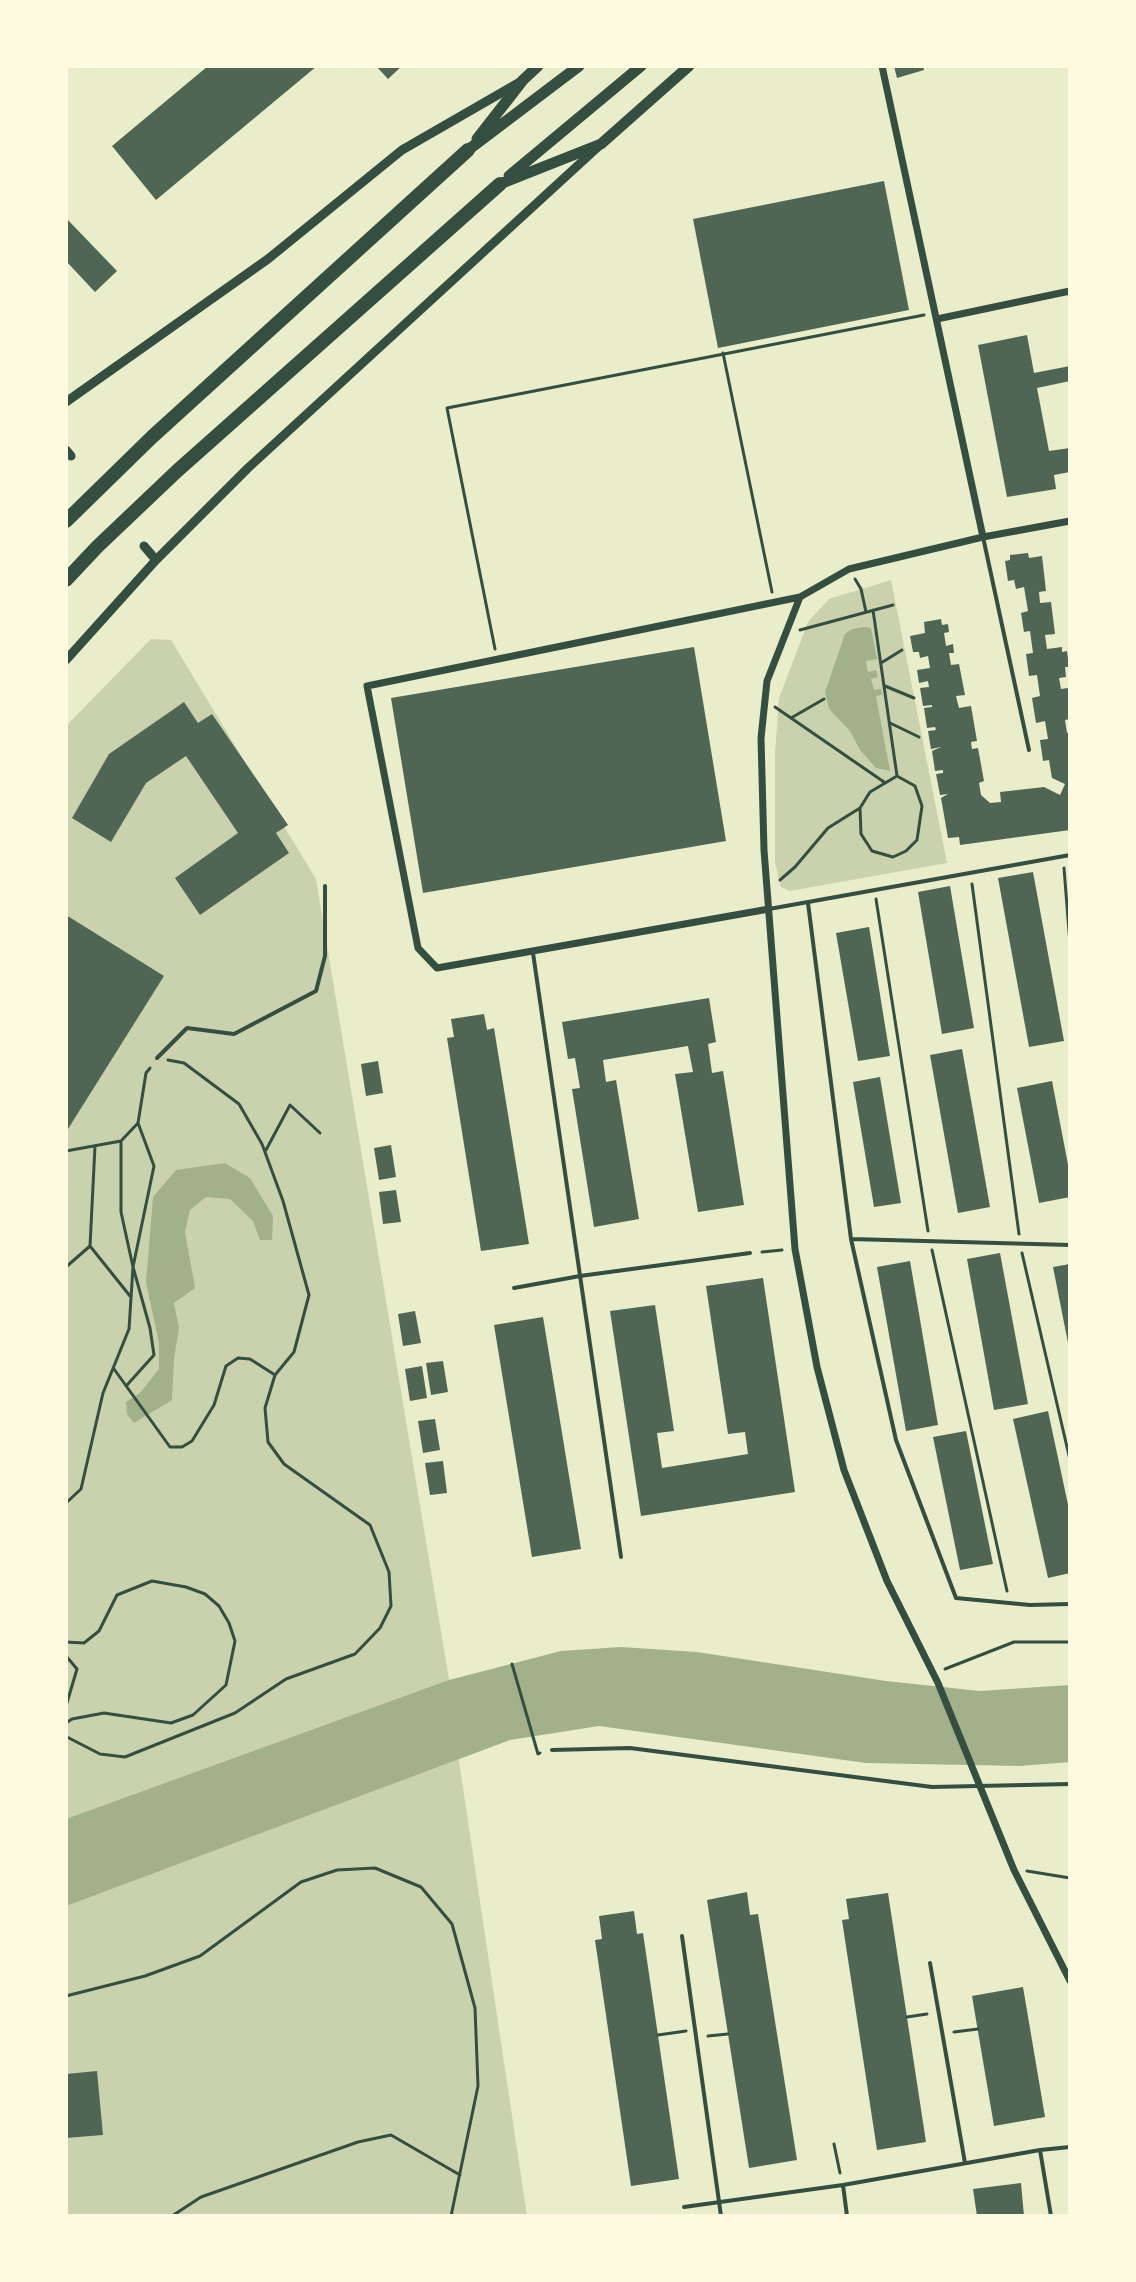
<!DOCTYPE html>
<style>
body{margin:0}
#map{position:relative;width:1136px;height:2282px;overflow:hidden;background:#e9edc9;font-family:Manrope,sans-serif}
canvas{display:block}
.frame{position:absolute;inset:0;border:68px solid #fefae0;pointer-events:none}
</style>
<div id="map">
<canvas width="1136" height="2282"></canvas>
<div class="frame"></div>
</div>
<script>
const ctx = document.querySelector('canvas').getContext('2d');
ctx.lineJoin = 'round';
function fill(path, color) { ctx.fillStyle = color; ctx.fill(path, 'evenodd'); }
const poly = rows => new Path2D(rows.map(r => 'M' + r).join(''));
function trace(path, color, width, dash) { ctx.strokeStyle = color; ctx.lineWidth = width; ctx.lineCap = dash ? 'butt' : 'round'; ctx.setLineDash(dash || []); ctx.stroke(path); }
fill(poly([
 [891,580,947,863,790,891,781,887,775,862,775,754,779,698,808,622,829,599],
 [151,639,171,640,316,879,449,1680,459,1761,527,2216,66,2216,66,726]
]), '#cad2ad');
fill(poly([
 [864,627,871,628,877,659,866,661,868,672,876,670,878,677,871,679,874,690,881,689,882,695,876,696,890,771,876,768,860,750,850,731,829,709,825,692,845,634,852,629],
 [225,1163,250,1178,273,1216,272,1240,260,1240,253,1221,230,1199,206,1197,190,1210,185,1232,195,1288,174,1303,179,1328,174,1359,172,1400,134,1423,127,1414,126,1402,140,1393,159,1369,159,1343,146,1282,153,1197,176,1170],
 [621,1647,697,1652,886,1681,980,1691,1070,1685,1070,1762,1020,1766,866,1763,599,1726,510,1740,66,1906,66,1819,449,1680,561,1651]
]), '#a3b18a');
fill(poly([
 [208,66,317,66,156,200,112,146],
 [376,66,402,66,388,79],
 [894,66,923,66,924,70,897,78],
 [884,181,909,310,718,348,693,219],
 [66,218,117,271,95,292,66,261],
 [1027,335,1034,373,1070,366,1070,381,1037,388,1049,451,1070,448,1070,472,1054,475,1056,489,1007,497,978,345],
 [1028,553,1029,558,1042,556,1046,591,1039,592,1040,603,1051,602,1055,634,1045,635,1047,649,1062,647,1062,652,1067,651,1069,667,1065,667,1066,677,1059,678,1061,689,1068,688,1070,696,1070,719,1065,720,1067,733,1070,732,1070,830,960,845,959,837,948,838,941,798,948,794,940,795,936,774,943,773,943,770,935,771,932,751,941,747,931,749,928,731,936,730,935,727,927,728,924,708,932,707,932,705,923,706,920,688,929,687,928,681,919,683,917,670,930,668,928,656,920,658,919,652,913,652,910,636,925,633,924,622,941,619,942,625,948,624,949,632,944,633,946,646,953,644,954,653,949,653,951,665,959,664,965,695,956,696,959,708,971,706,977,741,971,742,972,749,978,748,984,781,979,783,981,795,990,803,1001,802,1000,792,1044,787,1060,795,1065,784,1052,778,1049,760,1043,761,1040,740,1048,739,1045,721,1036,723,1032,698,1040,696,1037,675,1029,676,1026,654,1033,653,1030,631,1024,632,1021,613,1028,611,1024,587,1016,589,1014,580,1008,581,1005,561,1010,560,1010,555],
 [694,647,726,841,423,893,391,698],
 [184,702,198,723,212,714,288,825,276,833,289,853,200,915,175,878,238,833,186,756,146,783,111,842,72,818,109,754],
 [1033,872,1064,1041,1029,1047,998,878],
 [950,886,974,1028,942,1034,918,892],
 [66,915,164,976,68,1129,66,1128],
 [869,927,890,1056,858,1061,836,933],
 [709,998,716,1042,708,1044,712,1073,723,1071,744,1205,698,1212,675,1074,693,1072,688,1046,603,1060,606,1082,616,1080,639,1219,594,1227,572,1089,580,1088,575,1058,568,1059,562,1022],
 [484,1014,487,1030,494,1028,529,1244,481,1251,447,1038,454,1037,451,1019],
 [962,1049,990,1207,958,1213,930,1055],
 [378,1061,383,1093,366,1096,361,1064],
 [880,1077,901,1203,874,1207,853,1082],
 [1052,1081,1070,1175,1070,1197,1039,1203,1017,1088],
 [391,1145,396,1177,379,1180,374,1148],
 [396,1190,401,1222,383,1224,379,1192],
 [1000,1253,1028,1404,994,1410,967,1259],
 [910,1261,938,1425,906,1431,877,1267],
 [1070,1264,1070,1347,1069,1348,1053,1267],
 [763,1278,795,1492,641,1516,610,1311,655,1305,674,1431,657,1433,662,1468,748,1454,745,1432,728,1434,706,1286],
 [415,1311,421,1343,403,1346,398,1314],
 [543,1317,581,1549,532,1557,494,1325],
 [443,1361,448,1392,431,1395,426,1363],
 [422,1366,427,1398,410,1401,405,1369],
 [1048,1411,1070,1514,1070,1573,1048,1578,1013,1419],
 [435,1419,440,1450,423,1453,418,1421],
 [966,1431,993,1564,960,1570,933,1437],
 [443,1461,447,1493,430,1495,425,1463],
 [747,1892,750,1915,758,1914,797,2160,749,2168,707,1900],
 [888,1893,926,2142,877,2150,842,1920,849,1919,846,1899],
 [634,1911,637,1934,643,1933,679,2179,631,2186,595,1940,602,1939,599,1916],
 [1023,1987,1045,2117,994,2126,972,1996],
 [97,2071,103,2135,66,2138,66,2074],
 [1021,2183,1024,2216,977,2216,973,2189]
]), '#4f6655');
trace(poly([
 [723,353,772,592],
 [855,579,861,589,866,612],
 [873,610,897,776],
 [800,630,893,605],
 [495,649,447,408,924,315],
 [881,663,902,650],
 [885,686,914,698],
 [775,707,884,782],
 [791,718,824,699],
 [890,723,919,737],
 [897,776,915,786,922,806,917,840,906,851,893,857,872,851,861,834,860,808,870,792,897,776],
 [1064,868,1070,944],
 [780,880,795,867,828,828,860,808],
 [972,884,1019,1234],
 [876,899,928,1231],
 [95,1146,90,1246,130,1296],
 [266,1150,290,1105,320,1133],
 [66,1151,121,1141,138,1123,146,1073,150,1068],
 [932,1250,1007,1591],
 [762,1252,782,1250],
 [1022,1253,1070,1460],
 [66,1267,90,1246],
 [114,1369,170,1447,182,1447,192,1441,214,1405,226,1366,238,1358,250,1359,275,1375],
 [127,1385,154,1355,150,1328,133,1267,154,1166,138,1123],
 [66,1503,81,1489,103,1393,129,1329,133,1267,121,1212,121,1141],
 [66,1642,84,1643,99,1631,117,1595,152,1581,186,1587,205,1594,219,1606,229,1623,235,1641,226,1685,193,1715,171,1723,104,1713,72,1719,66,1723],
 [66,1656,77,1669,66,1706],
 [512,1664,538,1754,540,1753],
 [945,1669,1014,1642,1070,1642],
 [66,1733,67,1737,100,1754,125,1757,235,1713,286,1679,355,1654,380,1628,391,1606,389,1572,370,1525,284,1464,268,1442,265,1408,275,1375,294,1352,309,1295,283,1201,262,1144,239,1104,184,1063,168,1060],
 [1027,1871,1070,1878],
 [66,1996,145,1976,200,1956,301,1882,337,1870,375,1868,421,1887,452,1924,475,2008,478,2086,451,2216],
 [907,2017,927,2014],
 [954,2032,978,2029],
 [658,2035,686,2031],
 [708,2036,728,2034],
 [834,2144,840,2173],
 [172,2216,201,2197,358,2142,391,2135,460,2175]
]), '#344e41', 3);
trace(poly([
 [983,537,1029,750],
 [808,903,851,1239,896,1440,956,1598,1030,1605,1070,1604],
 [769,909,1070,855],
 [533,953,621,1557],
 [157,1058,187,1028,234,1034,316,991,325,956,325,886],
 [851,1239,1070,1245],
 [514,1288,580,1276,750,1253],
 [552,1750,630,1748,932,1787,1070,1784],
 [682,1936,721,2216],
 [930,1963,965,2163],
 [1040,2150,1051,2216],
 [843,2185,847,2216],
 [684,2207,843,2185,1040,2150,1070,2147]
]), '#344e41', 4);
trace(poly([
 [882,66,983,537],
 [937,319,1070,291],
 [1070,521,983,537,849,569,800,597,767,681,761,738,764,850,795,1249,817,1367,844,1470,887,1581,938,1683,1014,1870,1070,1981],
 [769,909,437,968,418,948,367,686,800,597]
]), '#344e41', 7);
trace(poly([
 [66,402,268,259,402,150,520,82],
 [66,450,71,456],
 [144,546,156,560],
 [66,660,156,560,248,468,599,146]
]), '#344e41', 9);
trace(poly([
 [477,139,523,80,538,66],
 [468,150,579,66],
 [509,176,641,66],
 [500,184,601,144,689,66]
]), '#344e41', 11);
trace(poly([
 [66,521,152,437,468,150],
 [66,580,97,547,177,471,500,184]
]), '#344e41', 14);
</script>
